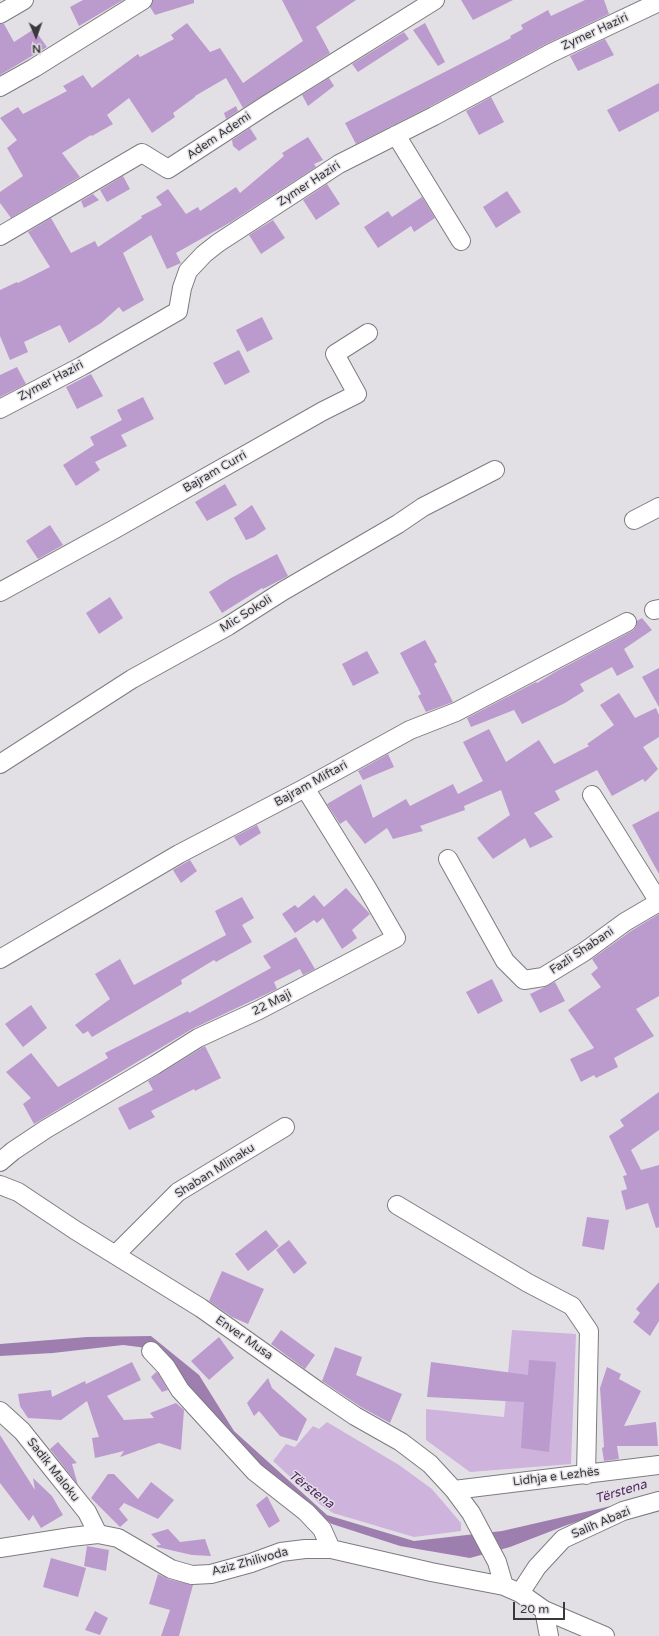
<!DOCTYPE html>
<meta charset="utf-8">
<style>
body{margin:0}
#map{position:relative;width:659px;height:1636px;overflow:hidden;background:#e3e0e5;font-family:"Varela Round",sans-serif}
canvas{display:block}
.north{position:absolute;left:16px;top:16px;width:40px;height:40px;-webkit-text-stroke:3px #e3e0e5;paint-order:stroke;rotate:178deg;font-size:11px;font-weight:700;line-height:16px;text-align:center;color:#39383a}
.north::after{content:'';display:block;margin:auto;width:14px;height:18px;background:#39383a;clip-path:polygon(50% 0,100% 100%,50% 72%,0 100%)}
.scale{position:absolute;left:513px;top:1602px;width:52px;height:18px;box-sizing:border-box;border:2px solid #39383a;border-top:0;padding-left:5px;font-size:12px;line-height:14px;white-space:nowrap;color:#39383a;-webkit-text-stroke:3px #e3e0e5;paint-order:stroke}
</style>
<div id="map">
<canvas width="659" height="1636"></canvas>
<div class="north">N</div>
<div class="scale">20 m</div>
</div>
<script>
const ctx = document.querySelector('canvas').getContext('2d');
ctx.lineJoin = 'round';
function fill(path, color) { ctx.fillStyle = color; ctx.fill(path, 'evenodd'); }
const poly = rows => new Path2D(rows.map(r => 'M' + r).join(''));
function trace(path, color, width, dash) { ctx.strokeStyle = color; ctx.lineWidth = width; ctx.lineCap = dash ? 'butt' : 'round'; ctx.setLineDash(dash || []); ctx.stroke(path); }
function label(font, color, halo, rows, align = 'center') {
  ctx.font = font + ' "Varela Round",sans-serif'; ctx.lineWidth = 3; ctx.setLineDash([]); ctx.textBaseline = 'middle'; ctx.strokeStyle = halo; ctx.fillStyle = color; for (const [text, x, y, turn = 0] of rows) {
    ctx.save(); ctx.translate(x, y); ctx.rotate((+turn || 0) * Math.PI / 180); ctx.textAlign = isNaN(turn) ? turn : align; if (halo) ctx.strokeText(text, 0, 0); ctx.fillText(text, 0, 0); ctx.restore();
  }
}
fill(poly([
 [512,1330,576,1334,571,1464,470,1472,426,1440,426,1409,504,1417],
 [327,1422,399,1465,432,1489,461,1523,461,1531,414,1537,333,1513,321,1505,273,1461,286,1444,295,1447,313,1426,319,1429]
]), '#ceb3dc');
fill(poly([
 [151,1336,199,1375,234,1431,327,1515,414,1541,502,1531,611,1506,659,1491,659,1495,567,1525,510,1547,470,1558,400,1546,332,1524,291,1496,233,1446,155,1349,123,1345,53,1353,0,1356,0,1344,87,1337]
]), '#9e7eaf');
fill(poly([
 [83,0,123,0,79,26,70,7],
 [153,0,194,0,194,3,155,15,150,7],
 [282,0,356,0,316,27,330,53,243,108,226,78,195,96,195,97,173,113,175,117,152,133,129,98,107,115,113,124,92,136,91,135,62,153,80,177,11,218,0,203,0,192,23,176,7,148,17,140,0,118,18,107,23,114,67,91,63,86,83,75,92,88,138,54,140,57,174,39,171,35,187,23,210,52,220,48,243,83,303,41],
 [461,0,513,0,473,20],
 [585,0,604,0,609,14,546,44,429,107,356,144,345,123,511,38,510,36,523,29,521,25,548,10,551,16],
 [425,23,445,62,438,66,413,30],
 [0,24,4,24,14,42,34,29,47,47,0,75],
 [404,32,409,39,358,72,352,64],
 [617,33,605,39,614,55,578,71,570,56],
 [329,78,334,86,308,106,302,95],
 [659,83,659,111,619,132,607,110],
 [491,97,504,122,479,135,466,111],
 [236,106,238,111,226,119,224,113],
 [250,128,257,139,239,151,233,146,232,140],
 [308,137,323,160,314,164,316,167,231,222,176,253,181,263,167,269,151,235,123,253,144,300,123,312,119,307,101,323,69,343,60,325,24,342,28,352,10,360,0,336,0,290,17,282,18,283,50,267,28,232,51,218,71,253,95,241,98,247,142,218,141,216,162,205,156,197,168,189,186,214,198,207,200,211,236,187,240,193,284,156,282,153],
 [123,176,130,189,107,202,100,190],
 [327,184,340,204,316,220,303,200],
 [507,191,521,212,496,228,483,207],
 [93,194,99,200,84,208,81,201],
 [422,197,435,218,414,232,411,226,378,248,364,227,388,211,392,217],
 [273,220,285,238,261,254,249,235],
 [262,317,273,339,247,352,236,330],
 [239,350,250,372,225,385,213,363],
 [17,367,26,384,0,397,0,375],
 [91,374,103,396,77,409,66,387],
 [143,397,154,419,121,435,127,446,95,462,100,470,76,486,63,465,94,445,90,437,122,420,117,410],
 [225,484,237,505,207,521,195,502],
 [252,505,266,529,254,537,246,540,234,518],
 [50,525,63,545,38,559,26,541],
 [277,554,288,576,263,589,262,588,222,613,209,592,231,578],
 [110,597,123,618,99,634,86,613],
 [642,618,652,630,624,649,634,667,617,676,612,667,580,684,584,691,565,703,522,724,514,710,471,727,467,718,536,682,537,683,555,672,632,631,636,627,637,621],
 [425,640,437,662,434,664,453,702,426,712,418,696,421,694,400,653],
 [367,651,379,673,353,686,342,664],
 [659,668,659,707,642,677],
 [619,693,635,718,656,708,659,715,659,737,643,747,658,769,645,782,643,779,612,796,597,770,555,791,560,800,534,813,553,837,530,848,525,838,493,859,477,838,510,815,501,790,464,806,465,810,420,826,423,831,393,839,387,828,365,844,346,820,340,824,327,804,361,784,373,818,406,799,410,806,453,784,458,794,483,781,463,742,489,729,506,762,539,740,554,764,589,746,587,744,614,725,600,705],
 [388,754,394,767,363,780,358,771],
 [659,811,659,874,632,825],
 [257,825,261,833,240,846,234,837],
 [190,860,197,871,181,883,173,870],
 [346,888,370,914,352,930,357,938,342,949,323,918,317,923,314,920,295,933,282,914,295,905,298,908,314,895,324,907],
 [242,897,254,918,242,925,252,942,216,962,214,960,181,980,182,984,92,1037,88,1031,83,1034,75,1025,110,999,95,974,120,959,134,985,226,935,215,911],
 [659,914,659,996,636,1009,654,1036,614,1058,618,1067,596,1078,594,1075,581,1082,570,1059,594,1048,568,1010,601,987,591,974,598,968,592,959,631,931],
 [296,937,315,969,303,975,300,969,274,982,277,989,192,1029,34,1124,23,1104,31,1098,6,1072,31,1053,58,1087,108,1058,105,1053,188,1011,189,1013,271,968,263,956],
 [492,979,503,1001,478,1014,466,992],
 [555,982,565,1001,540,1013,530,994],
 [31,1005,47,1028,23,1047,5,1024],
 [205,1046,221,1078,195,1091,194,1089,151,1111,155,1117,129,1130,118,1108,153,1090,148,1081],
 [659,1092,659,1130,631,1150,641,1170,659,1165,659,1227,656,1228,648,1203,626,1210,621,1191,627,1189,623,1176,627,1175,609,1136,624,1126,620,1120],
 [587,1217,609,1220,604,1250,582,1246],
 [266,1230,279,1246,248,1271,235,1254],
 [289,1240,307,1263,294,1274,276,1250],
 [222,1271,264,1289,248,1324,232,1317,209,1301],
 [659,1282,659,1321,650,1336,633,1322,640,1313,636,1309],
 [281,1330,315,1355,305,1369,271,1344],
 [219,1337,234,1358,209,1380,191,1361],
 [335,1347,362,1357,356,1375,402,1394,390,1423,361,1407,322,1381],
 [529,1360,556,1362,549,1452,521,1448,524,1402,427,1397,431,1362,528,1375],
 [132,1362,141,1380,107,1396,124,1420,154,1418,150,1413,176,1403,184,1410,181,1450,159,1443,120,1457,124,1451,95,1458,92,1438,99,1437,87,1401,61,1420,28,1418,20,1406,18,1394,51,1390,52,1397,85,1381,86,1384],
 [607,1367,621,1374,619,1379,641,1391,624,1426,656,1422,658,1446,617,1446,619,1459,604,1461,602,1448,604,1447,600,1388],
 [156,1372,158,1373,168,1390,162,1392,151,1377],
 [268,1378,272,1388,307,1419,297,1441,280,1436,259,1411,254,1416,247,1403],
 [0,1435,35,1490,33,1478,52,1496,63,1515,41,1528,33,1515,29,1521,0,1483],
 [58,1442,77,1463,72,1464,78,1485,50,1449],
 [108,1474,114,1474,138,1499,151,1482,174,1500,158,1519,124,1503,119,1509,128,1520,120,1527,91,1498],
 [267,1496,280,1521,269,1528,256,1505],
 [168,1529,180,1542,205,1539,211,1556,192,1555,157,1547,157,1545,161,1545,151,1534],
 [87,1546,109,1550,106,1571,84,1566],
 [51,1558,86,1568,78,1597,43,1587],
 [158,1574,168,1579,193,1585,179,1636,161,1636,170,1610,149,1604],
 [95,1611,108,1618,100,1635,85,1630]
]), '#bb9acd');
const minor = poly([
 [0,14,24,0],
 [0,87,34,68,143,0],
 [396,135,461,241],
 [0,236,142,153,168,169,268,104,435,0],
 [0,409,82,366,178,311,182,288,188,271,204,254,218,243,339,164,434,116,551,53,659,2],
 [634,520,659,507],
 [0,592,113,530,323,411,357,394,335,354,368,333],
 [654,610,659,609],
 [0,764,132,679,228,626,283,591,398,524,423,507,495,470],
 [592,795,659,902],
 [448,859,505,961,524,980,543,977,584,952,625,922,659,902],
 [0,959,179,854,305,788,410,730,456,712,627,622],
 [0,1162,13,1151,46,1129,155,1065,198,1038,259,1010,396,938,367,888,305,788],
 [0,1185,18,1192,75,1230,201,1308,318,1391,355,1416,401,1442,430,1464,454,1490,471,1513,497,1562,504,1586],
 [397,1205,528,1283,572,1306,589,1331,586,1475],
 [115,1255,178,1192,285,1127],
 [151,1351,166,1367,180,1390,255,1472,306,1512,322,1529,331,1549],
 [0,1411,22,1431,54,1471,87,1512,98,1534],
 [454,1490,659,1465],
 [0,1548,71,1537,98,1534,118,1538,171,1569,192,1575,211,1574,251,1563,281,1552,305,1549,331,1549,431,1572,504,1586,520,1593,544,1610,605,1636],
 [520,1593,537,1567,563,1539,623,1511,659,1501],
 [544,1610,549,1636]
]);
trace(minor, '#7e7b80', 20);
trace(minor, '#fff', 18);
label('12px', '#39383a', '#e3e0e5', [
 ["Zymer Haziri",595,32,-25],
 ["Adem Ademi",219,136,-34],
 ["Zymer Haziri",309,184,-33],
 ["Zymer Haziri",51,381,-28],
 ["Bajram Curri",215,472,-30],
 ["Mic Sokoli",246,614,-32],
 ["Bajram Miftari",311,784,-29],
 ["Fazli Shabani",582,951,-34],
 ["22 Maji",272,1003,-27],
 ["Shaban Mlinaku",215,1171,-32],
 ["Enver Musa",244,1338,35],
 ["Sadik Maloku",53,1470,52],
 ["Lidhja e Lezhës",556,1477,-7],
 ["Salih Abazi",601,1523,-23],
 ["Aziz Zhilivoda",250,1562,-15]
]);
label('italic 13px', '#502764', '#e3e0e5', [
 ["Tërstena",311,1490,37],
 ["Tërstena",621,1492,-17]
]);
</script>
